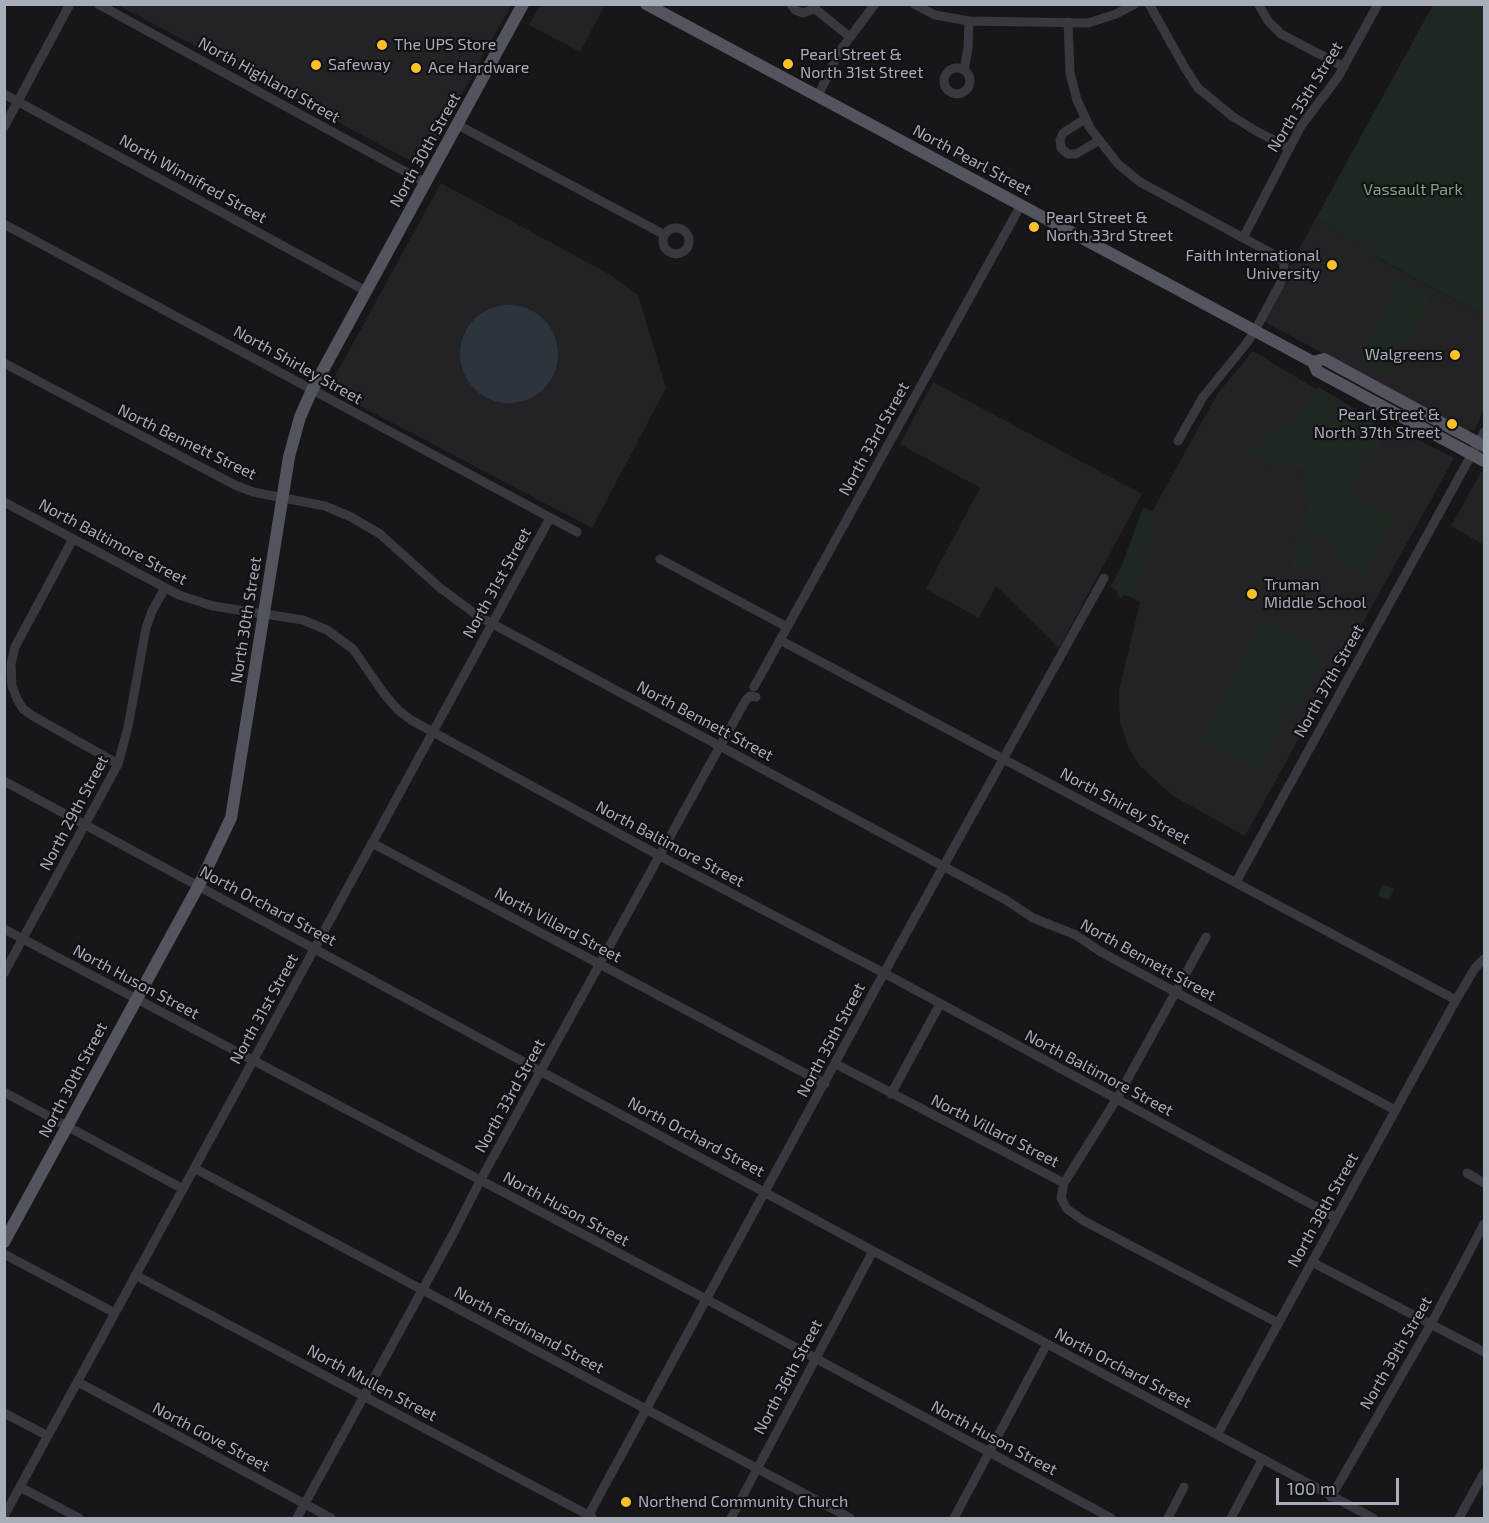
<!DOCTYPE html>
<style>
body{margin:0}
#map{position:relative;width:1489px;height:1523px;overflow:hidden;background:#171719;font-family:"Exo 2",sans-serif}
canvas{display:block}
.frame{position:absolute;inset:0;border:6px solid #a8adba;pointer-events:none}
.scale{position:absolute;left:1276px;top:1478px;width:123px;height:27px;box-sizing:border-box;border:3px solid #a8adba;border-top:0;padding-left:8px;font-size:18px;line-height:21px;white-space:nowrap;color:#a8adba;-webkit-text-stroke:4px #121214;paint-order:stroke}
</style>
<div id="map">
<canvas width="1489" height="1523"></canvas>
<div class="frame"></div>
<div class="scale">100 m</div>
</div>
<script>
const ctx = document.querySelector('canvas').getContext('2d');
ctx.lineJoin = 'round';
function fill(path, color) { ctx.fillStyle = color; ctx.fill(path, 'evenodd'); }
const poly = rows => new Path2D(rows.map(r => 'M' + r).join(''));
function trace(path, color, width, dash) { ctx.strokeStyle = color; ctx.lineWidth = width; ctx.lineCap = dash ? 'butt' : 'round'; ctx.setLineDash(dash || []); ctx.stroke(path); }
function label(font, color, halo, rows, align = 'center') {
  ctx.font = font + ' "Exo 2",sans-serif'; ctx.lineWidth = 4.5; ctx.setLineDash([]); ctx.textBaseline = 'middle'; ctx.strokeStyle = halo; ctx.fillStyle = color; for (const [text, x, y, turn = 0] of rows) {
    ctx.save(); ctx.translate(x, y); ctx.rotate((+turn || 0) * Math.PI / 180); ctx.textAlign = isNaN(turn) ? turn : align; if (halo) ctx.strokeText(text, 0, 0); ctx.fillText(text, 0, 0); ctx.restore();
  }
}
fill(poly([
 [541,4,605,4,605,5,580,52,529,25],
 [118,5,511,5,422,167],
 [441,183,609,274,638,295,666,388,592,528,328,389],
 [1316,218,1376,250,1374,256,1484,316,1484,409,1475,429,1472,430,1465,430,1261,320],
 [1253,351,1387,432,1391,426,1454,458,1245,836,1173,796,1140,766,1129,748,1120,722,1119,691,1140,602,1110,587,1218,393],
 [933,382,1142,494,1059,648,996,586,979,618,926,589,980,488,900,444],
 [1481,472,1484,472,1484,545,1451,526]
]), '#232326');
fill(poly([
 [1433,5,1484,5,1484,316,1373,255,1375,250,1316,218],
 [1390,274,1431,298,1389,375,1357,359,1390,298,1391,279],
 [1318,387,1374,420,1370,429,1383,437,1350,494,1389,515,1391,519,1391,525,1366,574,1331,556,1327,535,1319,537,1302,534,1310,492,1302,490,1304,470,1258,462,1249,451,1304,408],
 [1143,508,1155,511,1154,530,1142,581,1138,579,1133,598,1125,595,1121,598,1118,596,1116,589,1123,562],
 [1296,538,1315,542,1309,573,1291,569],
 [1268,622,1321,651,1318,656,1322,658,1262,766,1259,764,1256,769,1203,740,1206,735,1203,733,1263,625,1266,627],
 [1383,884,1394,889,1389,900,1378,895]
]), '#1e2720');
fill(poly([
 '460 354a49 49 0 1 1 98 0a49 49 0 1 1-98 0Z'
]), '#2c353e');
trace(poly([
 [98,4,426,183],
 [791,4,795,10,803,13,811,10,816,4],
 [914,4,935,15,969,21,1088,23,1116,14,1135,4],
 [1149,4,1185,68,1198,88,1232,116,1256,131,1289,148],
 [1258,4,1269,22,1281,34,1344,67],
 [814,8,850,37],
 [1068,22,1070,73,1077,100,1090,128,1118,164,1140,182,1271,253,1283,262,1284,265,1283,277,1279,286,1254,332,1246,344,1203,397,1178,441],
 '944 81a13 13 0 1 1 26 0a13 13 0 1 1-26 0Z',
 [964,70,968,48,969,21],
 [4,94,366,291],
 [818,96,839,52,875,4],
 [1085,119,1063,133,1060,140,1061,148,1068,154,1076,154,1098,141],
 [458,125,665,235],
 [4,127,70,4],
 [4,224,577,532],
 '663 241a13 13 0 1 1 26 0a13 13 0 1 1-26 0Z',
 [1243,238,1301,126,1338,77,1378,4],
 [4,363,235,485,253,492,325,506,351,517,380,534,439,587,478,616,1006,900,1033,918,1076,935,1101,952,1395,1110],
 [4,502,179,595,213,606,303,620,327,630,353,649,385,695,398,710,411,720,660,856,884,973,1335,1217],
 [73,539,15,647,11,664,12,686,17,699,23,709,33,716,118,764],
 [660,559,787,627],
 [780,640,1456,1000],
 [754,687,1021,205],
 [4,781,864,1246,1373,1518],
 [372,843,825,1084],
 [1236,882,1484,432],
 [4,929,706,1299,1111,1518],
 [1206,937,1116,1100,1064,1183,1061,1198,1067,1209,1084,1221,1278,1323],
 [4,973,118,764,128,727,146,628,152,611,165,588],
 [836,1064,1064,1183],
 [4,1092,183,1189],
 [891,1094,940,1004],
 [194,1168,850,1518],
 [1467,1173,1484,1183],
 [4,1254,115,1313],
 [1312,1262,1484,1352],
 [135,1275,592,1517],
 [78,1382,331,1518],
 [4,1413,48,1436],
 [1217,1435,1456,1000,1475,968,1484,959],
 [20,1487,79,1518],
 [1331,1497,1431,1324,1484,1224],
 [4,1516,550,518],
 [297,1518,452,1236,480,1181,720,746,746,700,750,696,756,697],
 [587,1518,884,973,1104,578],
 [731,1518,873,1251],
 [954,1518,1047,1344],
 [1168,1518,1184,1487],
 [1231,1518,1262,1460],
 [1459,1518,1484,1473]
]), '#38383e', 9);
trace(poly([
 [646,4,1313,362,1317,371,1484,461],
 [1313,362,1324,359,1484,446],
 [4,1242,199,885,231,818,289,457,300,417,312,390,523,4]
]), '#53555e', 12);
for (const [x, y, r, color] of [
 [382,45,6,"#fdc02a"],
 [788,64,6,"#fdc02a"],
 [316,65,6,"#fdc02a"],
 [416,68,6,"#fdc02a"],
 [1034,227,6,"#fdc02a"],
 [1332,265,6,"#fdc02a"],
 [1455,355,6,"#fdc02a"],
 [1452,424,6,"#fdc02a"],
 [1252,594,6,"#fdc02a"],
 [626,1502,6,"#fdc02a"]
]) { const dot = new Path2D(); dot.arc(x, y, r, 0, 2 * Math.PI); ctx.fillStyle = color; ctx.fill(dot); trace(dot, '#121214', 2); }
label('16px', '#a8adba', '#121214', [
 ["The UPS Store",394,45],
 ["Pearl Street &",800,55],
 ["North 31st Street",800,73],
 ["Safeway",328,65],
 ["Ace Hardware",428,68],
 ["Pearl Street &",1046,218],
 ["North 33rd Street",1046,236],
 ["Faith International",1320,256,"right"],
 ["University",1320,274,"right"],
 ["Walgreens",1443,355,"right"],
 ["Pearl Street &",1440,415,"right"],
 ["North 37th Street",1440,433,"right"],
 ["Truman",1264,585],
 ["Middle School",1264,603],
 ["Northend Community Church",638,1502]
], 'left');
label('16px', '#a8adba', '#121214', [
 ["North Highland Street",269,80,29],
 ["North 35th Street",1305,97,-58],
 ["North 30th Street",425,150,-61],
 ["North Pearl Street",972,160,28],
 ["North Winnifred Street",193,179,29],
 ["North Shirley Street",298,365,29],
 ["North 33rd Street",874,439,-61],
 ["North Bennett Street",187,442,26],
 ["North Baltimore Street",113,542,28],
 ["North 31st Street",497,583,-61],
 ["North 30th Street",246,620,-81],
 ["North 37th Street",1329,681,-61],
 ["North Bennett Street",705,721,28],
 ["North Shirley Street",1125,806,28],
 ["North 29th Street",74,813,-62],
 ["North Baltimore Street",670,844,28],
 ["North Orchard Street",268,906,28],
 ["North Villard Street",558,925,28],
 ["North Bennett Street",1148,960,29],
 ["North Huson Street",136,982,28],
 ["North 31st Street",264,1009,-61],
 ["North 35th Street",831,1040,-62],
 ["North Baltimore Street",1099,1073,28],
 ["North 30th Street",73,1080,-62],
 ["North 33rd Street",510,1096,-61],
 ["North Villard Street",995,1131,27],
 ["North Orchard Street",696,1137,28],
 ["North Huson Street",566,1209,28],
 ["North 38th Street",1323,1210,-61],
 ["North Ferdinand Street",529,1330,28],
 ["North 39th Street",1396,1353,-60],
 ["North Orchard Street",1123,1368,28],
 ["North 36th Street",788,1377,-62],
 ["North Mullen Street",372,1383,28],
 ["North Gove Street",211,1437,28],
 ["North Huson Street",994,1438,28]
]);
label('16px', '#7ea682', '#121214', [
 ["Vassault Park",1413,190]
]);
</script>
